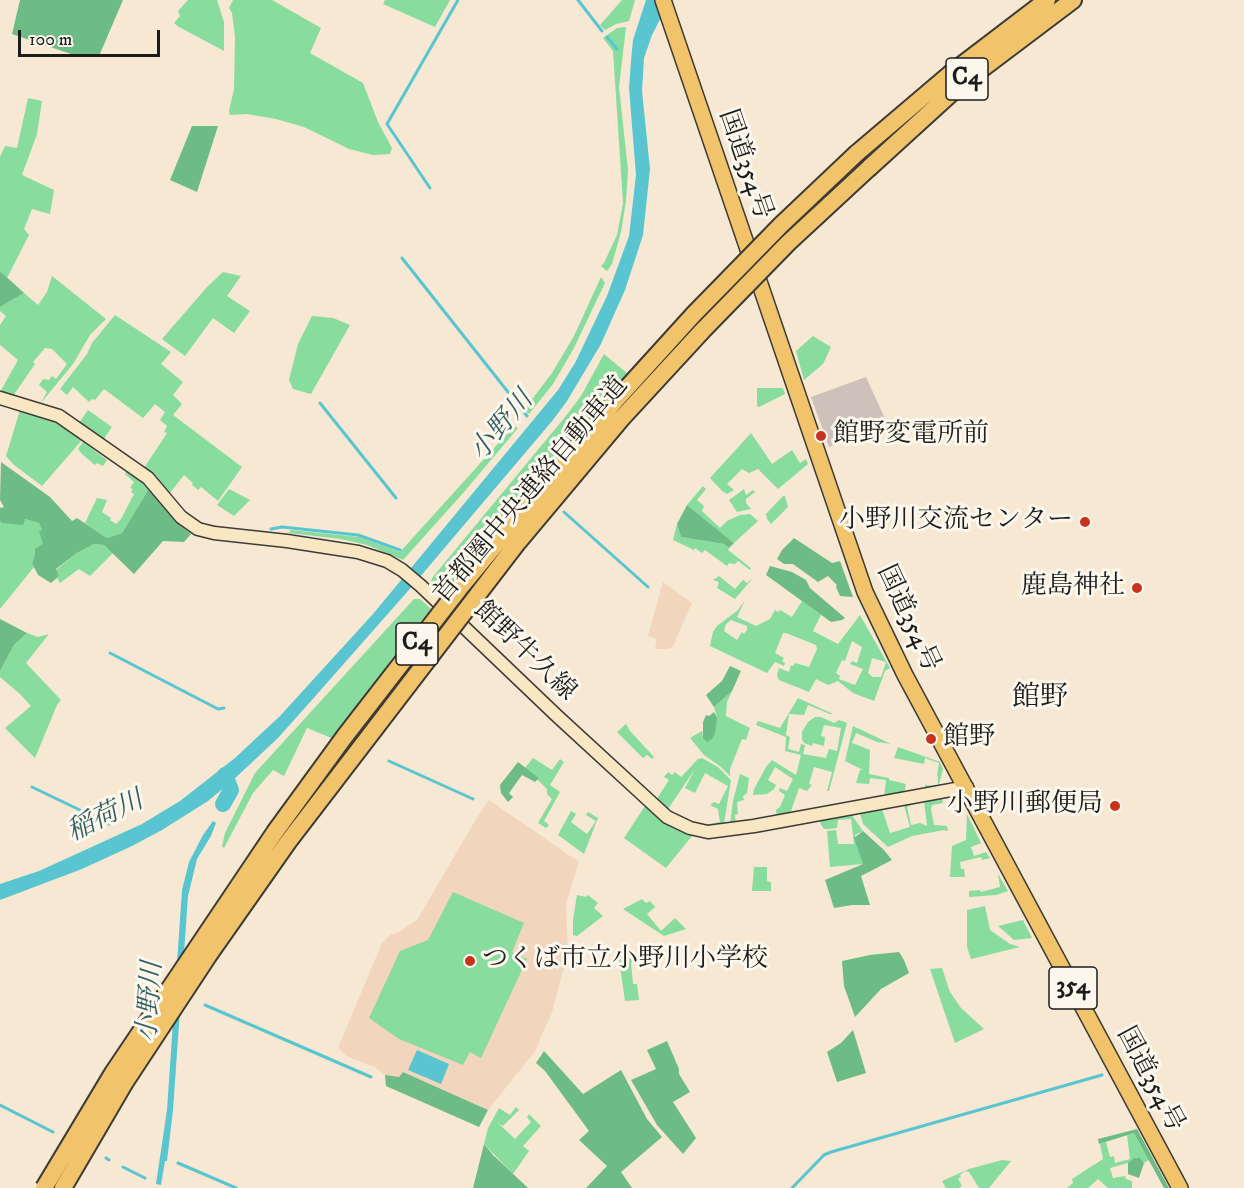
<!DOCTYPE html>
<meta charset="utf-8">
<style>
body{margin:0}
#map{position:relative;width:1244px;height:1188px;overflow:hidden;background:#f6e8d3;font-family:"IM FELL DW Pica",serif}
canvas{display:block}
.scale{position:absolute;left:18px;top:30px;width:142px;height:27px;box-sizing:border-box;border:3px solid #1c1c1c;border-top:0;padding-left:8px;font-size:18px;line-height:21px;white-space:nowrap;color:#1c1c1c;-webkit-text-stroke:4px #fbf7ec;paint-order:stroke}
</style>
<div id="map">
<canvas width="1244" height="1188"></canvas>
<div class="scale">100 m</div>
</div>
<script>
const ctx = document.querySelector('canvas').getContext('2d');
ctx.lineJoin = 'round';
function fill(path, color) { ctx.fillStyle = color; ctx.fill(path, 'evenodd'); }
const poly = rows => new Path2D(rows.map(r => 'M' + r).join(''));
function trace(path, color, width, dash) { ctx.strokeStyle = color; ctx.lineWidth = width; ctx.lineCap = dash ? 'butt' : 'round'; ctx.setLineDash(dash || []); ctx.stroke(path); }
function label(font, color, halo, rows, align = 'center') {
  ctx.font = font + ' "IM FELL DW Pica","Noto Serif JP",serif'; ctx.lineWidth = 6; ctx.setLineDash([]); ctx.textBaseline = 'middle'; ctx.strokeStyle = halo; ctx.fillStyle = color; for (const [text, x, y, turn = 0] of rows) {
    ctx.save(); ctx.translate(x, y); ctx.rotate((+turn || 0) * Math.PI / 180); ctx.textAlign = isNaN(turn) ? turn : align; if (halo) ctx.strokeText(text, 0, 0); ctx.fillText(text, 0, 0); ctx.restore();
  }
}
fill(poly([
 [663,582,692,603,672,648,665,649,655,649,657,639,648,636],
 [489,800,579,862,566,903,568,952,552,1012,535,1051,488,1110,403,1072,399,1077,385,1075,375,1067,346,1056,338,1048,382,943,390,935,399,932,417,920,478,816]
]), '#f1d5bd');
fill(poly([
 [866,377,887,423,829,447,811,397]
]), '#cec1ba');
fill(poly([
 [188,0,217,0,224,22,224,51,179,27,174,23,180,16,178,11],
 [233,0,272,0,321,28,310,53,363,83,378,122,392,148,390,154,373,155,349,149,304,127,276,119,247,114,230,115,229,111,234,89,235,37,232,13,229,8],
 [385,0,450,0,435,27,383,4],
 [622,0,635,0,629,21,616,24,605,30,600,25],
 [626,27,619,87,628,170,626,201,621,232,612,264,607,271,601,266,604,263,617,235,623,203,613,51,603,38,617,28],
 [28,98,42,101,37,134,22,175,54,190,50,214,32,209,24,229,29,235,7,278,0,271,0,157,5,146,17,148],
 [223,272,241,276,227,296,250,311,234,333,213,318,185,356,162,339,207,287],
 [52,276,106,319,90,335,73,364,40,404,47,392,39,385,43,379,49,380,52,376,56,379,67,364,52,349,45,348,33,362,35,364,13,396,0,392,18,360,0,345,0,325,6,316,0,311,0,307,24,293,38,305,47,292],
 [601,277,605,283,574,348,553,384,529,414,524,410,552,373,574,336],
 [115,315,171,352,161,364,183,382,173,395,182,404,173,415,242,467,218,501,201,487,198,490,192,485,193,483,184,475,170,493,144,468,167,433,164,432,167,426,160,420,165,412,155,404,143,418,104,389,95,400,92,399,89,402,73,387,67,395,60,389,87,354,92,343],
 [312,316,333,318,350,325,311,394,293,389,289,380,298,344],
 [813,336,831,347,823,364,804,380,796,351],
 [604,354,628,374,540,477,444,594,431,583,432,578,565,417,581,396],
 [757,388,783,388,785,394,759,407,757,406],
 [20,410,53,418,82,440,42,486,14,465,6,456],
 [88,410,112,427,103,440,79,423],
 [514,426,518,428,464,492,403,560,367,545,341,539,289,533,291,530,359,537,400,552],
 [751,433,772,464,792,450,800,463,806,459,808,464,778,489,758,469,749,473,742,469,727,484,734,490,727,494,722,491,710,478],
 [83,442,107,460,103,466,97,463,95,465,82,454,78,449],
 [126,472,150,487,122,533,107,538,85,523,97,498,107,500,102,512,111,518,110,520,116,524,121,519,134,494,131,492,133,489,130,488,134,482,125,474],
 [703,486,706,489,697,500,704,506,702,511,720,528,727,521,740,515,750,514,758,521,734,543,687,505],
 [229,489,250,500,234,516,217,505],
 [744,489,746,495,753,490,755,492,746,499,746,503,751,509,737,512,729,500],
 [783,496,785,496,788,507,771,524,767,519,766,514],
 [25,519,39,523,43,530,43,544,35,554,32,563,34,567,0,609,0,521,3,523],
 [677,524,681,537,724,544,729,548,728,550,751,568,750,570,738,561,735,564,729,563,727,566,705,550,702,553,695,548,694,550,673,540],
 [94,544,104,545,113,553,90,576,79,569,60,583,57,578,59,576,56,570,77,553],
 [719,576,735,589,743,580,747,583,753,578,735,599,717,588,719,582,713,580],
 [414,599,420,599,431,609,409,635,334,739,307,728,284,776,273,770,253,793,224,848,222,846,225,833,255,773],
 [745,600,737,617,756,626,770,619,775,610,778,612,780,610,792,617,802,601,821,615,813,631,838,644,860,615,890,668,885,671,874,701,853,693,838,681,828,685,816,679,809,692,779,680,777,675,779,668,789,672,791,665,793,666,795,663,809,667,817,649,816,645,786,633,783,633,775,653,784,658,782,661,785,663,784,666,775,662,767,673,710,646,713,632,717,626,738,610],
 [731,620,747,626,747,630,744,634,742,632,737,640,724,631,726,624],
 [852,641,862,647,857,663,852,661,850,664,863,669,855,685,839,679,840,676,836,673,842,660,845,661],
 [872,658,886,662,881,677,873,677,868,673],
 [27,633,38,637,49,634,26,663,61,700,57,705,35,758,5,728,31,706,20,694,0,677,0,671,14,645],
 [732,691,727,702,726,716,750,728,746,740,742,739,730,769,730,776,721,767,704,755,690,738,702,731,703,738,717,717,714,707],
 [798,698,833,714,830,714,808,705,804,715,789,714,786,735,790,737,788,749,799,752,801,744,805,745,803,754,826,758,829,749,837,751,841,728,824,725,821,736,825,737,824,746,813,743,812,746,804,743,802,739,802,732,808,722,815,717,821,717,834,723,839,720,847,723,829,791,827,791,832,772,814,767,809,784,812,785,807,791,799,788,790,814,777,817,776,810,780,807,785,795,779,791,780,788,787,791,793,779,775,767,768,780,776,785,774,789,767,794,753,795,754,789,766,767,772,760,796,775,801,755,785,751,786,737,756,725,758,721,780,728],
 [626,724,630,731,654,757,652,759,647,755,643,758,617,732],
 [853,726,891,744,877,742,856,733,852,743,870,750,869,774,889,778,889,780,906,784,904,794,884,798,886,780,870,778,869,784,856,783,860,770,863,770,845,761],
 [898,747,940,762,943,769,938,788,925,791,925,785,938,786,938,777,937,776,939,763,925,758,924,764,894,758],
 [533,758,552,770,560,759,564,762,550,785,560,792,544,821,549,825,546,828,538,823,552,799,547,794,547,789,537,779,539,778,525,768],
 [702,758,718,767,731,780,724,824,709,826,709,824,720,822,718,809,710,805,714,802,719,804,728,786,705,773,695,793,685,788,695,769,668,809,656,800,669,780,664,777,668,772,672,775,675,772,681,777,698,759],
 [740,774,749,778,747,793,743,796,744,800,737,802,738,814,735,815,736,825,730,825,733,801],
 [942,798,943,803,932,805,931,809,934,825,947,826,948,831,944,830,912,836,888,847,863,824,860,813,882,809,890,833,910,827,904,805,916,803,907,807,911,825,920,823,927,826,924,801],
 [645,806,673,828,692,836,666,868,624,838],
 [571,811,576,814,571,822,587,834,596,821,586,815,588,812,598,818,584,854,558,835],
 [851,814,863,831,855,835,863,864,830,867,827,831,836,830,838,844,854,844,851,819,838,820,837,828,829,829,824,829,821,825,820,820],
 [967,814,981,843,971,847,974,856,986,852,990,858,982,860,981,857,960,862,961,869,964,869,965,877,950,877,952,846,966,840],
 [754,867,767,867,767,881,771,882,771,891,752,891],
 [998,874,1008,891,996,895,969,897,969,891,980,890,981,892,1000,887],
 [453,892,524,923,512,952,527,959,481,1058,470,1052,463,1065,399,1039,369,1018,400,951,428,940],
 [577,895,586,897,588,895,598,903,594,908,603,916,577,936,573,935,573,920],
 [642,899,646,903,650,901,655,907,647,914,661,931,675,918,686,929,664,936,623,909],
 [985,906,990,930,1010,944,1020,947,971,959,967,947,967,910],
 [1023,920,1032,938,1014,940,998,926],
 [637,958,637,961,631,963,633,984,637,984,639,1000,625,1001,619,959],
 [942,968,950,992,961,1008,984,1029,955,1043,930,969],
 [516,1107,519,1110,503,1126,497,1122,515,1139,531,1122,527,1117,529,1114,541,1126,523,1146,529,1151,513,1174,484,1144,488,1128,499,1108,510,1115],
 [1134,1133,1149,1160,1144,1163,1140,1158,1134,1158,1128,1163,1110,1168,1113,1178,1125,1176,1126,1179,1132,1181,1132,1188,1108,1188,1098,1179,1088,1188,1067,1188,1073,1183,1072,1179,1103,1159,1100,1144,1106,1142,1110,1157,1114,1156,1115,1163,1130,1159,1127,1135],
 [1002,1160,1011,1161,989,1188,979,1188,969,1172,965,1171,960,1175,961,1177,958,1179,962,1186,959,1188,946,1188,942,1181,969,1169]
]), '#87dc9e');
fill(poly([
 [20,0,123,0,99,56,74,55,12,34],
 [192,126,218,126,197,192,170,180],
 [0,271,24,293,0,307],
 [1,462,50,497,72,521,77,518,107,538,122,533,150,487,177,523,191,534,184,542,163,541,134,574,104,545,94,544,77,553,56,569,59,576,51,583,38,575,32,563,35,554,35,549,43,544,39,532,42,530,39,523,25,519,23,525,2,523,0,521,0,508,4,507,0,500],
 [687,505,718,530,734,543,729,548,724,544,681,537,677,524],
 [794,538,832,563,840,561,853,597,840,596,836,587,837,585,828,576,818,582,793,564,784,564,777,559,782,550],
 [770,566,792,572,806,580,810,588,845,618,842,620,831,622,766,575],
 [0,619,27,633,14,645,0,671],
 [730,666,741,671,732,691,714,707,706,695,722,681],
 [714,712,717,717,715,733,712,739,707,742,703,738,703,722,706,715,709,716],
 [518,762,539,778,535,782,522,775,509,793,513,797,508,802,501,793,500,785],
 [863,831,884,850,892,860,861,876,870,905,852,905,834,908,825,880,863,864,854,838],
 [899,952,904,960,909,973,881,989,855,1017,844,986,842,961,870,955],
 [853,1030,866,1073,837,1082,827,1052,841,1043],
 [667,1041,679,1069,679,1074,690,1092,673,1102,696,1138,683,1154,657,1125,631,1080,656,1069,647,1050],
 [544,1051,583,1094,621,1070,647,1119,662,1137,621,1172,632,1188,586,1188,607,1166,579,1140,589,1131,545,1071,536,1063],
 [403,1072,488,1110,479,1127,386,1086,385,1075,399,1077],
 [1137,1129,1169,1188,1164,1188,1134,1133,1099,1144,1098,1139],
 [484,1144,493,1155,528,1188,473,1188],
 [1134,1158,1140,1158,1144,1163,1139,1178,1128,1174,1128,1163]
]), '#6dbc85');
fill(poly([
 [646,0,670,0,652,35,644,58,642,91,650,169,643,235,625,290,601,344,567,401,553,420,408,591,311,701,278,738,232,781,208,801,162,830,132,846,82,869,0,900,0,884,39,871,142,824,180,801,235,758,280,716,373,614,558,390,575,363,607,296,629,236,636,175,629,88,631,61,633,40],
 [213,821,216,823,211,836,197,859,188,896,173,1110,167,1161,165,1161,161,1185,156,1184,167,1110,182,890,189,862,203,835],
 [417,1050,449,1064,441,1084,408,1070]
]), '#58c5d0');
trace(poly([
 [578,0,602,31],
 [607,37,617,49],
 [430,188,387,124,458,0],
 [402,258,527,416],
 [320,403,396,498],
 [564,512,648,587],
 [271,529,282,527,358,535,400,550],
 [110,653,218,709,224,708],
 [389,761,473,799],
 [32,787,109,824],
 [205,1005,371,1077],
 [0,1105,53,1132],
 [106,1158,109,1160],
 [178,1163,236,1188],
 [123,1167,145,1178],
 [792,1188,824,1155,831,1152,1102,1075]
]), '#58c5d0', 3);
trace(poly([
 [223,804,231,790,225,775]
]), '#58c5d0', 16);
const secondary = poly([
 [0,398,59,416,148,478,181,517,198,529,214,533,287,541,358,552,387,561,402,570,421,586,556,715,667,817,690,828,708,832,754,826,967,787]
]);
const trunk = poly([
 [663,0,865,592,905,675,1180,1188]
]);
const motorway = poly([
 [857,153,950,74,1047,0],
 [869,168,959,86,1073,0]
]);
trace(secondary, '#3d3b37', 15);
trace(trunk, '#3d3b37', 18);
trace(motorway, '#3d3b37', 20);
trace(secondary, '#f9e7c3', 12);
trace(trunk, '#f1c36a', 15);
trace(motorway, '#f1c36a', 16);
const motorwayBridge = poly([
 [44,1188,113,1073,275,832,345,736,459,589,616,400,694,314,781,225,857,153],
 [63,1188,125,1082,208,956,288,842,518,542,621,419,704,329,788,243,869,168]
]);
trace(motorwayBridge, '#3d3b37', 20, []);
trace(motorwayBridge, '#f1c36a', 16);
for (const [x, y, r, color] of [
 [821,436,6,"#c8321e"],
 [1085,522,6,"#c8321e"],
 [1137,588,6,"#c8321e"],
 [931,739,6,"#c8321e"],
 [1115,806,6,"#c8321e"],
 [470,961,6,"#c8321e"]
]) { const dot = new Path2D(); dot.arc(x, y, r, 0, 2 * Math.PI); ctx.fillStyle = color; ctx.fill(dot); trace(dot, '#fbf7ec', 2); }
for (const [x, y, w] of [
 [967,79,42],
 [417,644,42],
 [1073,988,48]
]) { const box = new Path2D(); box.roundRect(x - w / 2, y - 21, w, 42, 4.5); ctx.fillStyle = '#fbf7ec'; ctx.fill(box); trace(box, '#1c1c1c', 1.5); }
label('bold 24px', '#1c1c1c', null, [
 ["C4",967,79],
 ["C4",417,644],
 ["354",1073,988]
]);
label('26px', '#1c1c1c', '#fbf7ec', [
 ["国道354号",744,165,71],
 ["首都圏中央連絡自動車道",532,491,-50],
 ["国道354号",907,619,65],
 ["館野牛久線",524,652,44],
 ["国道354号",1149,1080,62]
]);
label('26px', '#1c1c1c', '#fbf7ec', [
 ["館野変電所前",833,436],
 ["小野川交流センター",1073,522,"right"],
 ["鹿島神社",1125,588,"right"],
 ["館野",943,739],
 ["小野川郵便局",1103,806,"right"],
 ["つくば市立小野川小学校",482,961]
], 'left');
label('italic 27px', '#346064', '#fbf7ec', [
 ["小野川",503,427,-50],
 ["稲荷川",106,818,-26],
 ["小野川",152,1002,-86]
]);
label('28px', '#1c1c1c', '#fbf7ec', [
 ["館野",1040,699]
]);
</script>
